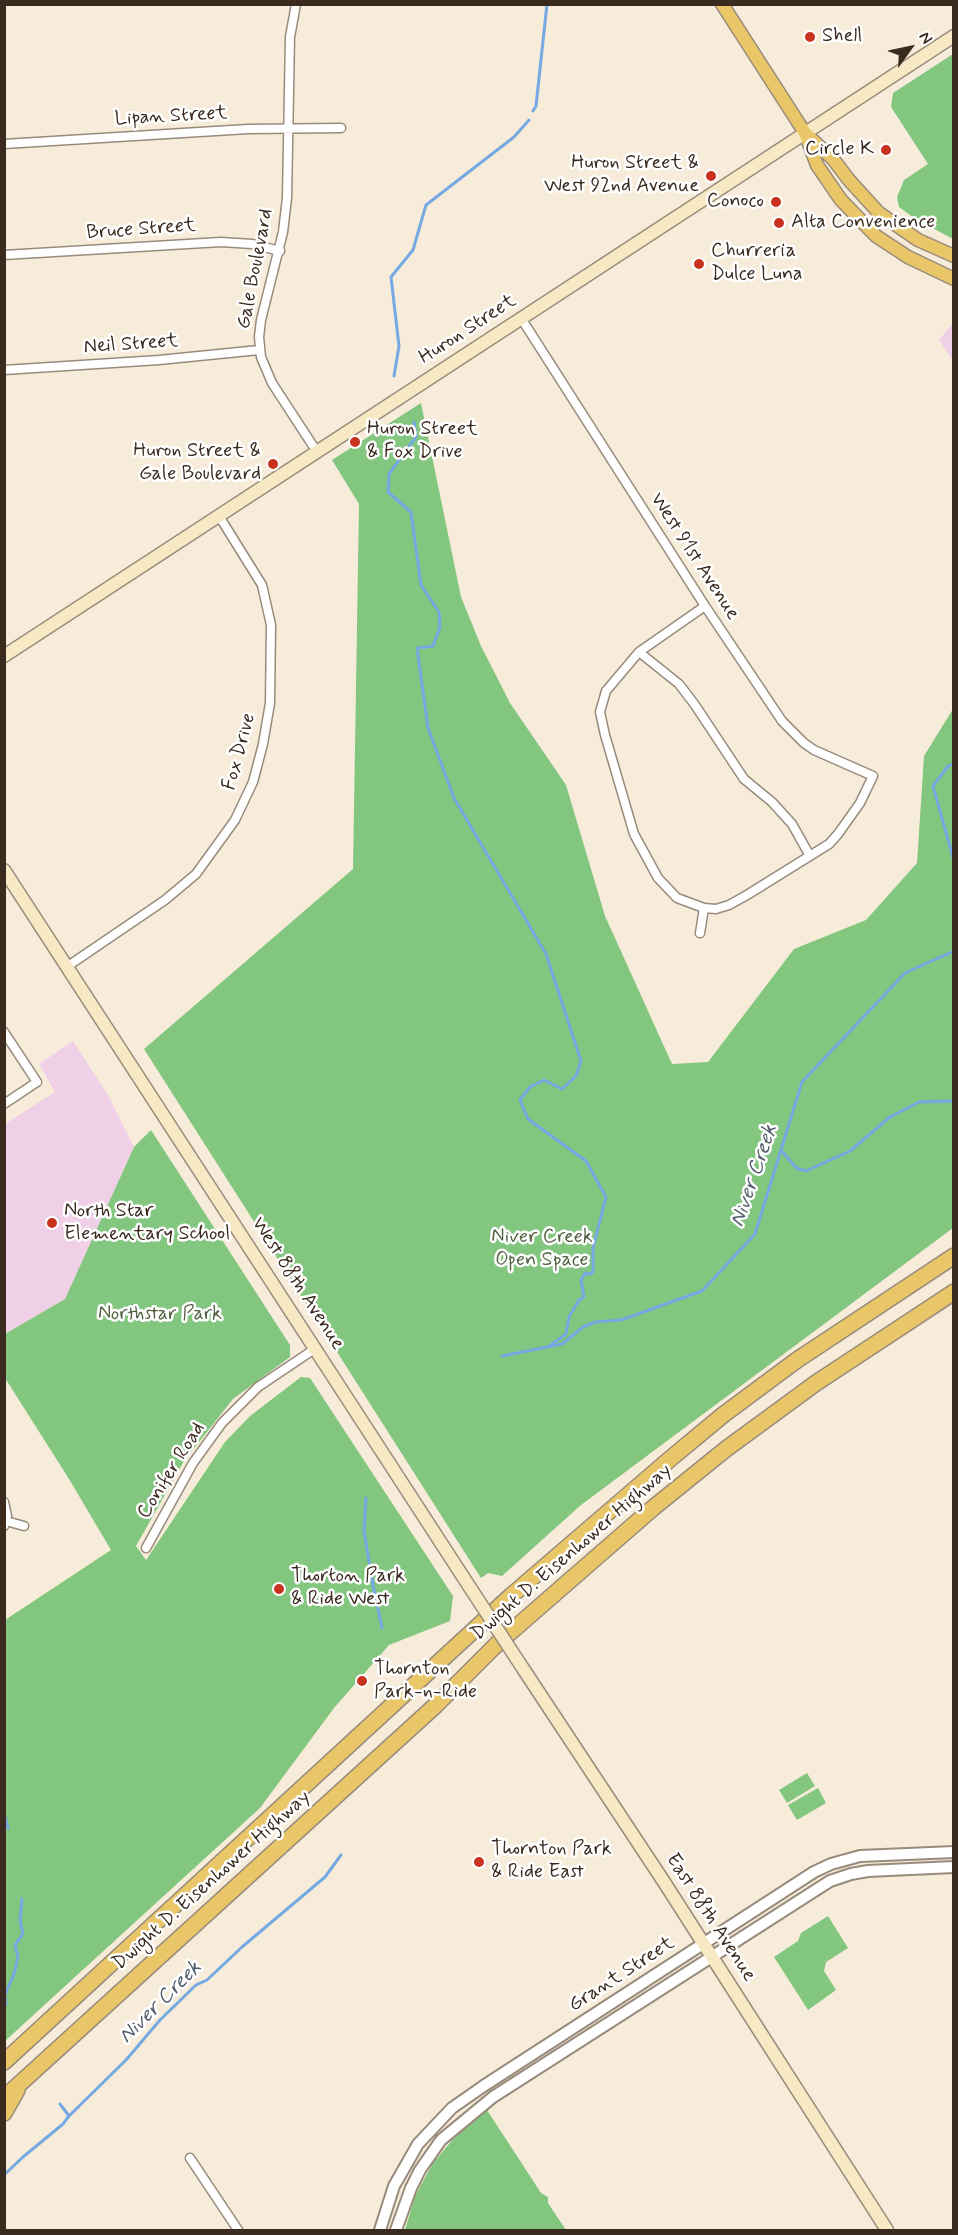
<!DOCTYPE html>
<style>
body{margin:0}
#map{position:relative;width:958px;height:2235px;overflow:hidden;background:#f7ecda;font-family:Mynerve,sans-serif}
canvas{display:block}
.frame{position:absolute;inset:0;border:6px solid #3b2a1e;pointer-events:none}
.north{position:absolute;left:880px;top:18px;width:60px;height:60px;-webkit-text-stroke:4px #fff;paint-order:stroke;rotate:57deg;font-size:16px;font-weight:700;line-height:24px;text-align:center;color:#3b2a1e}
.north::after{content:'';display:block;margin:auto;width:21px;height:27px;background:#3b2a1e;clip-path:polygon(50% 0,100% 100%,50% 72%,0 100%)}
</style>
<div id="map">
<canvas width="958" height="2235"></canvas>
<div class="frame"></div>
<div class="north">N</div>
</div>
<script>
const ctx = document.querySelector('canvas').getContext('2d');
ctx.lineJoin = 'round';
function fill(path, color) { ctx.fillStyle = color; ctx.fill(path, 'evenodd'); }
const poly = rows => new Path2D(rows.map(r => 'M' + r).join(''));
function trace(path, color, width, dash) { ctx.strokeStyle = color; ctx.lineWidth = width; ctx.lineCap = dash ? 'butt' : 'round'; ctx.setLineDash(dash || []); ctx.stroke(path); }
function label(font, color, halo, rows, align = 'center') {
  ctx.font = font + ' Mynerve,sans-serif'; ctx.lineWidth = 5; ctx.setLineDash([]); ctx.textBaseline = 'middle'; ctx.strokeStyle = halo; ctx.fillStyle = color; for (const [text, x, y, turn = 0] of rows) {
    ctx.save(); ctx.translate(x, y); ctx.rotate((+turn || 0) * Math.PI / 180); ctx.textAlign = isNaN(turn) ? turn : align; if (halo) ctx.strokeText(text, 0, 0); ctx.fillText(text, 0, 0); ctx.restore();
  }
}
fill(poly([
 [953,323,953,361,939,340],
 [73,1041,108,1095,134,1147,65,1299,5,1334,5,1124,55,1092,39,1064]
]), '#efd0e6');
fill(poly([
 [953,54,953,239,914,218,899,207,897,197,904,180,928,164,891,107,893,93],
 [421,403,461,597,481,646,510,703,566,785,605,916,672,1064,708,1062,794,949,866,920,917,863,924,756,953,709,953,1228,581,1505,502,1576,488,1573,481,1578,144,1049,353,869,359,504,332,460],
 [151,1130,290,1345,290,1357,233,1399,184,1461,136,1546,146,1560,225,1442,250,1416,301,1377,310,1378,453,1596,450,1621,389,1645,334,1708,260,1808,5,2041,5,1620,111,1550,69,1479,5,1378,5,1334,65,1299,134,1147],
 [807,1773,815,1786,787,1803,779,1790],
 [818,1788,826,1803,797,1820,788,1805],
 [828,1916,848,1948,826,1962,824,1971,836,1990,808,2010,774,1957,798,1941,801,1933],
 [485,2110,487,2110,541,2193,548,2197,548,2203,566,2230,405,2230,415,2196,433,2163,460,2131]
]), '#83c67f');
trace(poly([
 [533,111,536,106,547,4],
 [394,376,399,346,391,277,413,250,426,205,514,137,529,120],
 [414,422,416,437,389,474,388,492,411,512,421,585,439,612,440,627,433,646,417,648,428,728,454,798,546,954,581,1061,576,1076,562,1089,544,1080,530,1087,520,1100,528,1119,586,1161,606,1197,593,1248,593,1272,590,1274,585,1273,581,1280,584,1297,579,1300,569,1317,566,1334,549,1346],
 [954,764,948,766,933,786,954,861],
 [781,1150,796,1168,806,1171,850,1151,890,1117,919,1102,954,1101],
 [502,1356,562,1344,583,1327,595,1322,621,1320,702,1291,755,1234,802,1082,905,973,954,951],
 [366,1498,364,1531,373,1585,382,1628],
 [4,1813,8,1828],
 [6,2004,5,1995,14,1974,18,1957,15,1945,23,1934,20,1920,22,1899],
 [60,2104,69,2116],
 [4,2175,23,2157,63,2124,69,2116,126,2060,160,2020,196,1985,207,1980,242,1947,325,1877,341,1855]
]), '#76a9e2', 3);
const minor = poly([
 [296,4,290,37,287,198,283,232,261,320,259,337,261,357,272,383,317,452],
 [4,144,248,129,341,128],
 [4,255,221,242,252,244,280,251],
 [521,318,705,606,782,721,804,743,814,750,873,776,860,803,838,834,829,844,747,895,729,905,716,909,704,908,677,898,658,878,634,834,605,735,600,712,606,691,639,652,705,606],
 [4,370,159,360,259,350],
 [639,652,679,684,695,705,744,779,772,802,792,824,810,856],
 [700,933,704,908],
 [68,966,165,900,196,874,235,820,253,782,263,744,270,703,271,625,262,585,219,516],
 [4,1032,37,1082,4,1104],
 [4,1502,7,1516,4,1526],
 [6,1521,24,1526],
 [146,1548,193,1463,222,1423,258,1387,316,1348],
 [190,2158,238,2230]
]);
const tertiary = poly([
 [380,2230,394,2186,418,2144,452,2108,485,2085,814,1872,831,1864,860,1856,954,1852],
 [396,2230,411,2188,420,2170,441,2140,493,2097,830,1881,851,1874,868,1871,954,1867]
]);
const secondary = poly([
 [4,656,954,36],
 [4,870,469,1586],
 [524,1670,664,1882,887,2230]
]);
const primary = poly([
 [722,4,805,133,817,165,841,200,876,236,908,257,954,279],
 [806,134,833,159,849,180,879,213,918,240,954,256]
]);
const motorway = poly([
 [4,2062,512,1595,670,1459,723,1415,797,1360,954,1256],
 [4,2098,436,1705,498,1643,653,1508,726,1449,816,1383,954,1292],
 [4,2113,17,2090]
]);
trace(minor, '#998b7c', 11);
trace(tertiary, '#998b7c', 14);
trace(secondary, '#998b7c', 15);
trace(primary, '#998b7c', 15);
trace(motorway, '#998b7c', 18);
trace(minor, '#fff', 8);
trace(tertiary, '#fff', 10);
trace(secondary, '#f6e9c3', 12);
trace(primary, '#e9c769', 12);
trace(motorway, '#e9c769', 15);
const secondaryBridge = poly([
 [469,1586,524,1670]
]);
trace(secondaryBridge, '#998b7c', 15, []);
trace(secondaryBridge, '#f6e9c3', 12);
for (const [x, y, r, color] of [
 [810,37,6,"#c8321e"],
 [886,150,6,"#c8321e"],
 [711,176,6,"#c8321e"],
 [776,202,6,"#c8321e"],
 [779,223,6,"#c8321e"],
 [699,264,6,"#c8321e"],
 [355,442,6,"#c8321e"],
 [273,464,6,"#c8321e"],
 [52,1223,6,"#c8321e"],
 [279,1589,6,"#c8321e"],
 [362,1681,6,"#c8321e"],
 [479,1862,6,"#c8321e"]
]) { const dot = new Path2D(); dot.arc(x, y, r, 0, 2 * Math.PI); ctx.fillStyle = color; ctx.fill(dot); trace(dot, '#fff', 2); }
label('20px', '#3b2a1e', '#fff', [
 ["Shell",822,37],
 ["Circle K",874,150,"right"],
 ["Huron Street &",699,164,"right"],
 ["West 92nd Avenue",699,187,"right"],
 ["Conoco",764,202,"right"],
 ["Alta Convenience",791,223],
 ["Churreria",711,252],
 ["Dulce Luna",711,275],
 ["Huron Street",367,430],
 ["& Fox Drive",367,453],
 ["Huron Street &",261,452,"right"],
 ["Gale Boulevard",261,475,"right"],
 ["North Star",64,1212],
 ["Elementary School",64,1235],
 ["Thorton Park",291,1577],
 ["& Ride West",291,1600],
 ["Thornton",374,1670],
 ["Park-n-Ride",374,1693],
 ["Thornton Park",491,1850],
 ["& Ride East",491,1873]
], 'left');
label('20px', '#3b2a1e', '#fff', [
 ["Lipan Street",171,117,-3],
 ["Bruce Street",141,230,-4],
 ["Gale Boulevard",256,269,-79],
 ["Huron Street",468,330,-33],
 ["Neil Street",131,345,-4],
 ["West 91st Avenue",694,557,57],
 ["Fox Drive",240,752,-75],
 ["West 88th Avenue",297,1284,57],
 ["Conifer Road",172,1471,-58],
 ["Dwight D. Eisenhower Highway",572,1553,-41],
 ["Dwight D. Eisenhower Highway",212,1881,-42],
 ["East 88th Avenue",710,1918,57],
 ["Grant Street",622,1975,-33]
]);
label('20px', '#546140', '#fff', [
 ["Niver Creek",542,1238],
 ["Open Space",542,1261],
 ["Northstar Park",160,1315]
]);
label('italic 21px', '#535d6c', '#fff', [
 ["Niver Creek",755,1176,-71],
 ["Niver Creek",161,2003,-45]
]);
</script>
